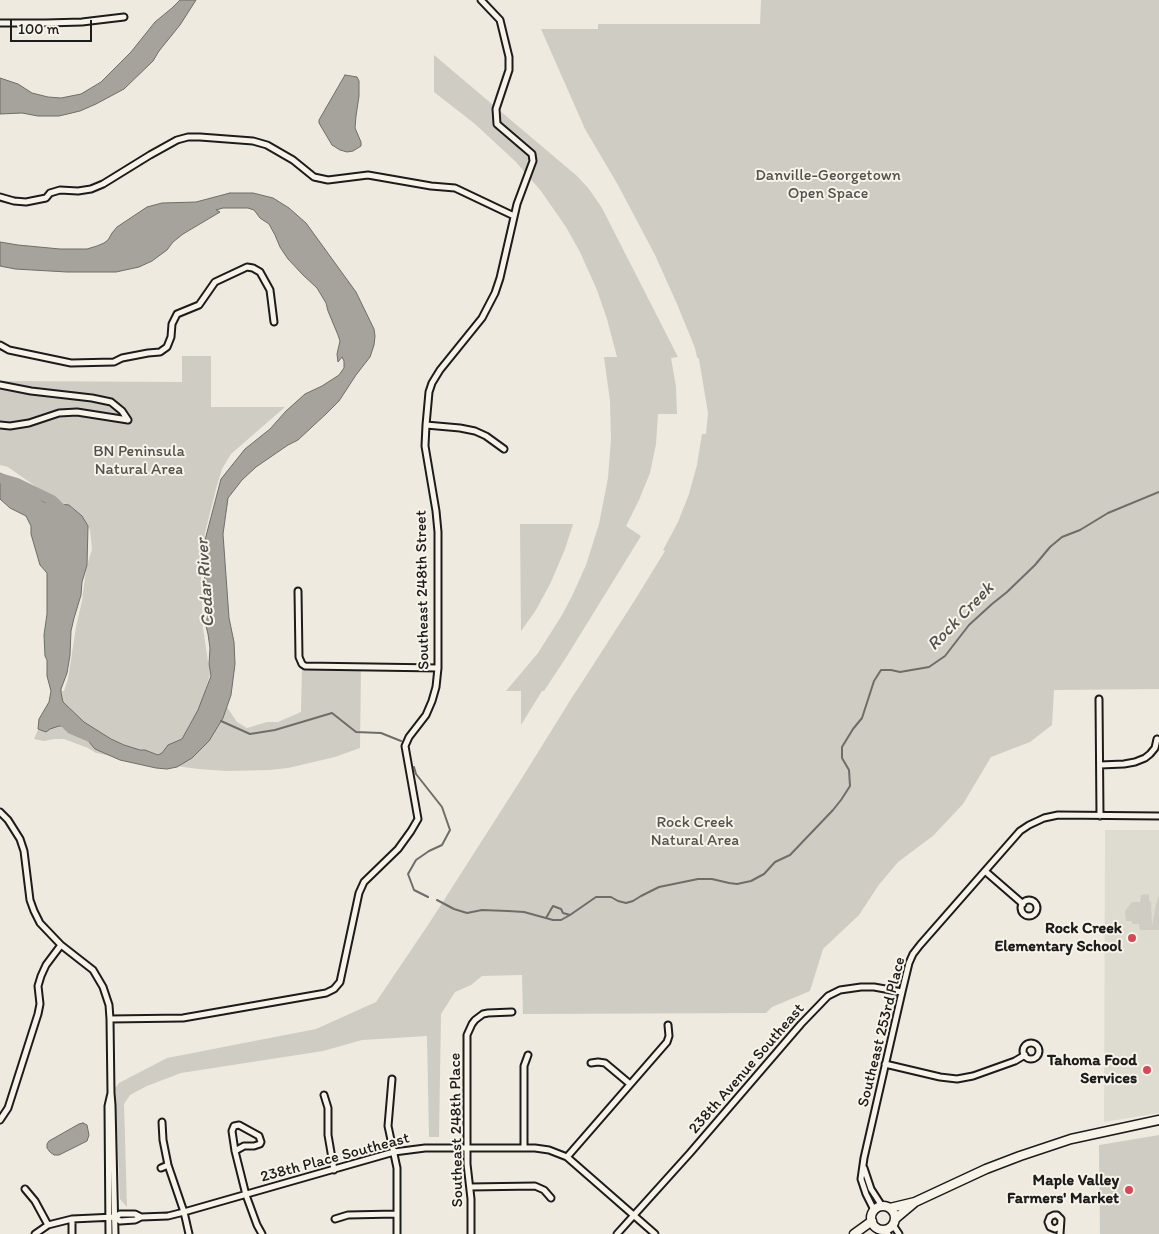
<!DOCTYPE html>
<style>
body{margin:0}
#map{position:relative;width:1159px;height:1234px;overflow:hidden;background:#eeeae0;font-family:Itim,sans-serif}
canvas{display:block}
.scale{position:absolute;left:10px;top:20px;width:82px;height:22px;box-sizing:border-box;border:2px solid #1c1c1c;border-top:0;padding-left:6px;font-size:15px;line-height:18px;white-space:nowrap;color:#1c1c1c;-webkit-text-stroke:4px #f7f3e8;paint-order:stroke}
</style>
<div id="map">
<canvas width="1159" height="1234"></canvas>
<div class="scale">100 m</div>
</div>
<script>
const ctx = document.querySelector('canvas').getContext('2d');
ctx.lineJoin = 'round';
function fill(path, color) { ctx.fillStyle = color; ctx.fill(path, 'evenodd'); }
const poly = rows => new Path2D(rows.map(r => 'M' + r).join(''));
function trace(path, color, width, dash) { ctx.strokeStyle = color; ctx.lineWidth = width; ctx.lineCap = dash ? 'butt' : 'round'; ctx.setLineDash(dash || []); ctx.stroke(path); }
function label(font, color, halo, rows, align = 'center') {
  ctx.font = font + ' Itim,sans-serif'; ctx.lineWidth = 4; ctx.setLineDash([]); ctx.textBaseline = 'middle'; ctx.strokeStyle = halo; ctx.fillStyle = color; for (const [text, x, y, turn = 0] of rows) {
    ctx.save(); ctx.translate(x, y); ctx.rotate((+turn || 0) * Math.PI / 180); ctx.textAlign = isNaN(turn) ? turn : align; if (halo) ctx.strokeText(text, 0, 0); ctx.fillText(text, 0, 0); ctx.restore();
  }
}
fill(poly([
 [1105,830,1159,830,1159,1113,1104,1122]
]), '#dedbd1');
fill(poly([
 [761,0,1159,0,1159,689,1054,690,1052,725,1030,742,991,757,963,804,933,836,898,862,878,886,859,915,823,949,810,991,772,1007,766,1013,523,1014,522,975,482,976,471,985,455,992,441,1014,439,1137,429,1137,427,1036,362,1040,323,1051,181,1073,147,1086,130,1095,124,1104,127,1207,120,1199,115,1088,119,1083,167,1058,316,1029,376,1002,430,922,522,778,576,691,577,690,633,603,665,551,663,550,678,522,689,494,697,465,702,434,706,434,708,413,699,359,697,357,695,348,677,304,655,255,618,185,585,129,541,29,598,29,598,24,760,24],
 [434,55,577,176,589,189,602,208,678,357,671,358,676,387,677,414,658,414,656,444,650,473,639,500,626,526,641,536,567,656,544,691,542,691,521,725,521,691,506,691,538,653,562,615,572,596,586,565,599,524,608,478,611,439,610,401,604,357,617,357,607,319,597,290,580,252,566,227,541,191,516,162,475,124,434,92],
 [182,356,211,356,211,407,285,407,231,454,222,469,216,489,205,533,201,577,203,628,210,675,205,690,227,707,237,722,247,728,267,722,278,722,301,712,302,665,361,665,360,748,335,757,288,768,269,770,227,771,198,769,126,759,96,753,88,748,64,739,54,739,44,741,34,739,55,691,64,691,68,679,76,627,82,601,86,569,92,549,90,530,84,519,72,507,49,496,8,467,0,465,0,381,182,382],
 [520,524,573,524,565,549,551,582,536,610,521,631],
 [1149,894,1149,901,1151,902,1152,926,1156,904,1159,896,1159,930,1140,930,1139,924,1132,924,1132,921,1126,921,1125,911,1132,902,1140,902,1141,895],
 [1159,1135,1159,1234,1100,1234,1099,1145]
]), '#cfccc3');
const water = poly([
 [180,0,196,0,180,25,159,51,153,61,124,89,96,104,80,111,59,116,38,116,22,113,0,114,0,78,18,84,32,93,48,97,61,98,81,94,101,82,131,52,155,22,172,8,180,0],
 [345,75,357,77,359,81,359,96,356,116,355,128,361,142,361,146,353,151,347,152,340,150,332,145,319,123,319,120,345,75],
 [230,193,253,193,273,198,289,208,306,223,356,292,374,329,375,336,374,345,370,357,356,375,339,401,327,413,298,440,288,445,256,467,242,480,228,498,223,534,229,618,234,642,235,664,231,695,223,718,209,741,192,758,177,767,167,769,156,768,120,760,95,749,84,736,72,726,59,726,50,729,46,732,38,729,39,719,49,702,51,691,47,676,47,660,45,656,44,635,47,614,47,573,40,565,31,534,31,526,26,516,10,508,0,499,0,473,13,479,28,488,33,494,44,502,69,505,82,516,88,526,87,565,82,582,81,595,74,618,71,631,70,655,67,673,61,689,61,693,63,702,84,722,111,739,124,745,140,750,145,750,158,755,162,753,168,745,182,739,198,710,211,676,209,664,210,648,208,634,206,626,208,612,203,563,206,548,205,540,221,479,245,449,270,429,286,411,305,394,322,386,339,375,344,368,344,361,342,357,338,362,337,354,340,341,338,335,328,311,326,303,317,288,303,275,288,259,280,247,275,235,269,224,260,218,254,210,248,208,223,208,216,210,220,212,183,234,173,242,167,250,152,261,139,267,116,272,67,272,15,269,0,266,0,242,18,245,60,249,87,249,97,246,104,243,108,240,112,233,117,227,147,207,162,203,196,202,230,193],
 [83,1123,87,1125,89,1135,87,1141,59,1155,54,1155,50,1152,47,1148,47,1144,49,1141,79,1124,83,1123]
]);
fill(water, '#a6a39d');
trace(water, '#6f6d69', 1);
trace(poly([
 [221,721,250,734,275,730,332,713,356,732,381,733,401,741],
 [414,767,416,774,442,807,450,830,442,845,429,851,416,860,408,874,414,890,428,897],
 [437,900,454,909,467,913,482,910,508,911,524,912,553,920,561,920,570,915,596,897,611,897,618,901,626,903,633,901,641,896,659,887,698,879,712,879,729,883,737,884,751,881,764,874,775,862,790,855,833,810,841,800,850,786,849,770,842,758,842,747,853,729,862,718,874,681,881,670,891,670,900,672,929,667,945,656,969,625,992,604,1007,592,1035,565,1050,547,1062,537,1080,530,1108,513,1159,492],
 [546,918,553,906,561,909,563,913,570,915]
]), '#6f6d69', 2);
trace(poly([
 [0,478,17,483,52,500,65,512],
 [60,716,61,719,71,729,92,738]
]), '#a6a39d', 10);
const street = poly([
 [0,23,46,23,82,22,124,17],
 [0,197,14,201,26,202,46,198,50,193,60,190,78,191,91,189,103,184,150,155,177,140,188,137,200,137,253,141,267,145,293,160,314,177,328,180,368,175,431,186,455,188,514,216],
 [0,345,9,350,71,363,114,362,122,358,148,353,160,352,167,347,171,337,172,324,177,314,199,305,215,282,247,267,253,268,260,272,270,290,274,322],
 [0,385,31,391,92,398,111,402,122,411,128,420],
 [0,425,10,426,29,423,59,413,77,412,128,420],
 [426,425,460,428,475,431,486,436,504,449],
 [298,591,299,657,302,664,305,666,438,668],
 [1099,699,1100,816],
 [1100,765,1124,764,1135,762,1145,758,1150,754,1155,748,1157,739],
 [0,812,8,820,20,839,24,851,30,900,34,911,40,923,61,945,93,970,103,987,109,1005,110,1019,111,1093],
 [985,871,1023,904],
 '1021 908a8 8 0 1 1 16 0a8 8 0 1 1-16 0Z',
 [110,1019,183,1018,326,993,334,989,340,982,359,893,364,882,398,849,411,831,418,819,405,746,409,737,426,715,432,701,436,687,438,668,438,532,436,511,425,446,426,425,429,392,432,383,440,370,482,318,495,293,500,278,517,204,533,161,532,154,497,124,496,109,509,70,509,57,500,20,481,0],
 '1023 1051a8 8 0 1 1 16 0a8 8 0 1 1-16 0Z',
 [591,1063,598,1062,605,1063,630,1084],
 [885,1064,940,1077,957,1079,973,1076,1015,1061,1025,1055],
 [392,1079,388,1126,397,1168,397,1234],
 [324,1095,328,1108,328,1135,334,1170],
 [0,1120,8,1108,38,1014,40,1004,38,986,41,976,46,965,61,945],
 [162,1122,163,1140,168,1165,184,1212,189,1234],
 [524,1148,524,1066,528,1055],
 [235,1151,244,1146,254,1146,260,1144,261,1142,259,1136,239,1125,234,1126,232,1131,235,1151,246,1195,257,1225,262,1234],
 [567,1157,667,1042,669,1036,668,1025],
 [161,1168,168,1165],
 [864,1168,871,1189,882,1206],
 [470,1187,535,1186,544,1190,551,1198],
 [25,1189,35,1201,48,1225],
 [874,1210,866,1194,861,1179,864,1158,902,992,909,963,913,954,920,945,1020,831,1029,825,1044,818,1058,815,1159,816],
 [141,1217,168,1216,184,1212,394,1152,425,1148,535,1148,549,1150,567,1157,655,1234],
 [72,1219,72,1234],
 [335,1219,348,1215,396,1214],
 [893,1225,899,1234],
 [1060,1226,1055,1229,1050,1227,1048,1222,1050,1217,1054,1215,1057,1215,1061,1219,1060,1234],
 [885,1230,888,1234],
 [35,1234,48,1225,72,1219,115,1217,120,1214,135,1214,141,1217,135,1220,120,1221,115,1217],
 [109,1234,108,1106,111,1093,112,1105,115,1234],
 [471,1234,471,1199,467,1164,467,1035,472,1024,475,1020,483,1014,488,1013,512,1012],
 [617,1234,690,1153,801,1024,828,996,840,990,861,987,874,987,902,992]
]);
const primary = poly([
 '871 1218a12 12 0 1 1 24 0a12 12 0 1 1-24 0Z',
 [890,1208,915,1202,986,1169,1020,1156,1071,1139,1159,1120],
 [895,1219,914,1203],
 [854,1234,872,1221]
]);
trace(street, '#1c1c1c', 9);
trace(primary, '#1c1c1c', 11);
trace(street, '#f7f3e8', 5);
trace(primary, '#f7f3e8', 8);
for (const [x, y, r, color] of [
 [1132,938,5,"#d1495b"],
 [1147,1070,5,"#d1495b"],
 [1129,1190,5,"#d1495b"]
]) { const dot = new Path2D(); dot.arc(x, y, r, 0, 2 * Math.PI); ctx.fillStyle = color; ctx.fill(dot); trace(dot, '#f7f3e8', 2); }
label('16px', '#52514e', '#f7f3e8', [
 ["Danville-Georgetown",828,176],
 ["Open Space",828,194],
 ["BN Peninsula",139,452],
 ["Natural Area",139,470],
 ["Rock Creek",695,823],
 ["Natural Area",695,841]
]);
label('16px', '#1c1c1c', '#f7f3e8', [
 ["Southeast 248th Street",423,590,-91],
 ["Southeast 253rd Place",882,1032,-76],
 ["238th Avenue Southeast",747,1069,-49],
 ["Southeast 248th Place",457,1130,-91],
 ["238th Place Southeast",335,1158,-15]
]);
label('bold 16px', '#1c1c1c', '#f7f3e8', [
 ["Rock Creek",1122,929],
 ["Elementary School",1122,947],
 ["Tahoma Food",1137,1061],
 ["Services",1137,1079],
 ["Maple Valley",1119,1181],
 ["Farmers' Market",1119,1199]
], 'right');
label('italic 18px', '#535250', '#f7f3e8', [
 ["Cedar River",206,583,-94],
 ["Rock Creek",961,617,-46]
]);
</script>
